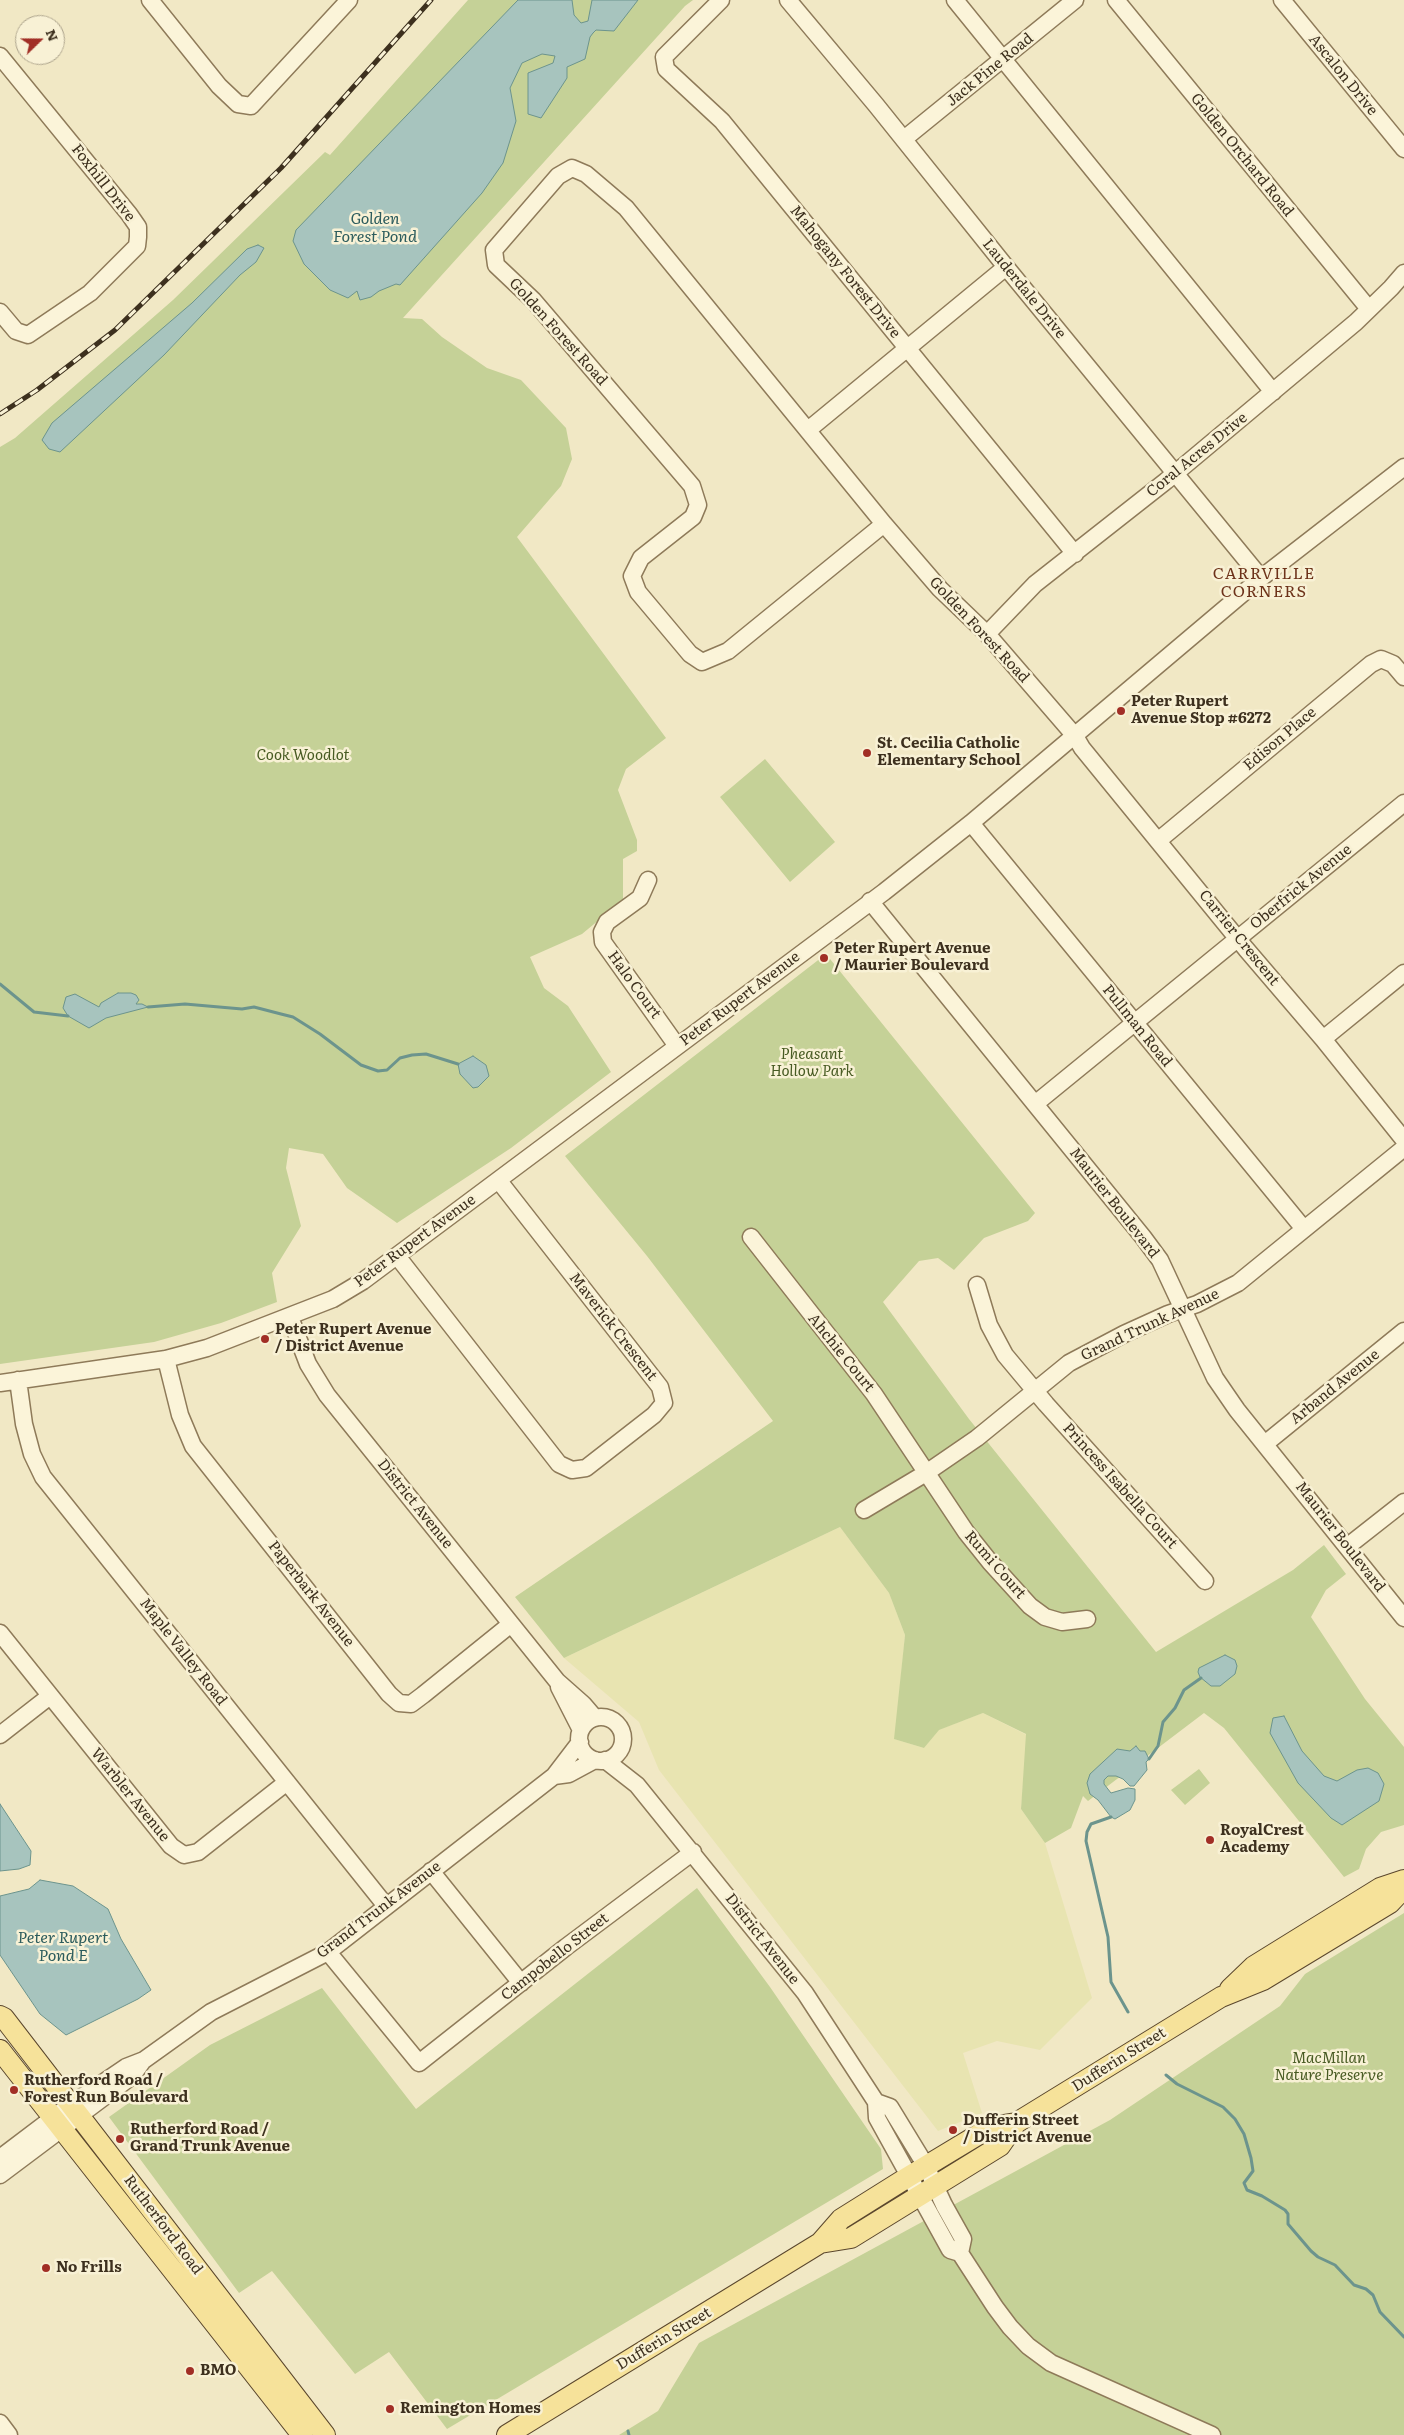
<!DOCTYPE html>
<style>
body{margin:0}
#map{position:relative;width:1404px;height:2435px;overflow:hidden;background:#f1e8c5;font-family:Literata,serif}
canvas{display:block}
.north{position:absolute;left:15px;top:15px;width:50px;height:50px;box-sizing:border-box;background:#f8f1d5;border:1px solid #ada48c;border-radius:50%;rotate:68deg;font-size:14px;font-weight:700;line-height:20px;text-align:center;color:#3d301e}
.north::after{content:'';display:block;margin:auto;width:18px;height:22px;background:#a12e25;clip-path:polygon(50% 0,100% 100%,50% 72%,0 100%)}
</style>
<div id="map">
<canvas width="1404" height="2435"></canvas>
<div class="north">N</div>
</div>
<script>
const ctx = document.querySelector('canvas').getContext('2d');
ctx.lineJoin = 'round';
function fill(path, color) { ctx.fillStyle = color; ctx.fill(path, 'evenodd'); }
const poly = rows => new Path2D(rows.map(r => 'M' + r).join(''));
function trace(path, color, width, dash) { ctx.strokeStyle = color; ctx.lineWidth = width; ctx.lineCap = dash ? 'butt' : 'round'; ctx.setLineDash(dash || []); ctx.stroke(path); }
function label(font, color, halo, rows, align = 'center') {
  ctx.font = font + ' Literata,serif'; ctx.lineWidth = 5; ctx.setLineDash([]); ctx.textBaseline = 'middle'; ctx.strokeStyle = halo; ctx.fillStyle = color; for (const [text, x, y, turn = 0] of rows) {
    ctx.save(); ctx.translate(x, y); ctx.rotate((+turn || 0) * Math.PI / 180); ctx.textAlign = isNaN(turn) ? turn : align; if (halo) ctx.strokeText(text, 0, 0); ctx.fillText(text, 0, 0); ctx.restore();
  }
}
fill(poly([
 [840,1527,889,1593,905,1635,895,1739,924,1748,938,1730,983,1713,1027,1735,1021,1809,1045,1843,1092,1998,1040,2050,997,2041,963,2053,982,2113,938,2131,659,1770,639,1722,564,1658]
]), '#e8e4b1');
fill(poly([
 [468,0,693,0,685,6,403,318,422,319,442,337,487,368,521,380,566,428,572,459,561,486,517,537,666,738,626,769,618,790,637,840,637,851,623,859,623,900,582,934,530,957,544,988,568,1006,611,1072,511,1148,397,1223,347,1188,323,1154,289,1148,286,1168,301,1226,272,1273,277,1302,221,1323,154,1342,0,1364,0,447,15,438,173,300,325,152,330,155],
 [765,759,835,842,790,882,720,797],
 [826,954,1035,1213,1028,1221,984,1238,954,1270,938,1258,919,1261,883,1302,969,1419,1156,1652,1293,1570,1324,1545,1346,1574,1326,1590,1311,1617,1365,1699,1404,1747,1404,1825,1381,1832,1366,1849,1359,1869,1344,1877,1224,1728,1204,1713,1088,1801,1083,1796,1071,1828,1045,1843,1021,1809,1026,1734,983,1713,939,1730,924,1748,894,1739,905,1635,889,1593,840,1527,564,1658,515,1597,773,1421,647,1256,565,1156],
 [1199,1769,1210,1783,1185,1805,1171,1790],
 [697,1888,770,1987,881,2149,883,2169,447,2429,389,2352,355,2374,272,2271,239,2293,109,2117,210,2045,322,1988,416,2109],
 [1404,1913,1404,2435,619,2435,658,2411,699,2343,1110,2120,1280,2006,1305,1974]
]), '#c5d197');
const water = poly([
 [518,0,572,0,574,15,581,23,588,21,592,0,638,0,614,31,596,30,593,33,590,37,585,59,567,67,567,78,541,118,528,114,528,73,553,63,555,56,542,54,522,63,510,88,516,121,503,163,482,193,400,285,396,284,379,291,371,297,360,300,357,291,348,298,330,290,304,264,293,241,296,230,518,0],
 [258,245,264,248,256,262,240,275,164,355,60,452,49,449,42,440,52,423,192,303,247,249,258,245],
 [118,993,131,993,136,995,139,1000,136,1004,142,1004,148,1007,106,1018,89,1028,68,1016,63,1008,66,997,75,994,99,1007,101,1003,118,993],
 [473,1056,486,1065,489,1076,478,1087,473,1088,460,1074,458,1064,473,1056],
 [1225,1655,1235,1660,1237,1666,1235,1674,1220,1686,1211,1686,1200,1677,1198,1672,1199,1668,1225,1655],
 [1284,1716,1302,1751,1324,1776,1337,1781,1357,1770,1368,1768,1378,1773,1384,1784,1379,1801,1342,1825,1331,1818,1298,1783,1270,1733,1273,1718,1284,1716],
 [1136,1746,1140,1751,1145,1751,1149,1759,1146,1762,1147,1770,1134,1786,1130,1786,1123,1779,1116,1776,1108,1776,1104,1780,1104,1784,1111,1793,1128,1788,1135,1789,1135,1800,1130,1810,1115,1819,1111,1817,1098,1800,1090,1794,1087,1783,1090,1774,1117,1749,1130,1751,1136,1746],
 [0,1804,31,1851,30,1865,19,1869,0,1871,0,1804],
 [40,1880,73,1886,108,1909,121,1939,151,1990,138,1999,66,2035,40,2014,0,1955,0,1896,29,1889,40,1880]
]);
fill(water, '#a7c4be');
trace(water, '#6c948d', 1);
trace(poly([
 [0,984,34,1012,68,1016],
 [148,1007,185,1004,242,1009,254,1007,281,1014,293,1017,320,1034,361,1065,378,1071,387,1070,400,1058,412,1055,426,1054,458,1064],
 [1149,1759,1158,1746,1163,1722,1175,1708,1184,1690,1201,1678],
 [1111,1817,1091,1824,1087,1832,1086,1841,1108,1937,1111,1982,1128,2012],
 [1166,2075,1177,2084,1223,2107,1235,2119,1244,2134,1251,2158,1253,2171,1244,2183,1247,2190,1262,2196,1285,2210,1288,2214,1288,2224,1311,2251,1318,2257,1335,2265,1354,2285,1366,2289,1373,2295,1380,2312,1404,2337],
 [628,2431,629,2435]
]), '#6c948d', 3);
const minor = poly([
 [150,0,219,86,238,104,251,106,349,0],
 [721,0,664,57,666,69,722,121,1075,554],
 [788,0,876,105,1006,267,1261,578],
 [955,0,1273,392],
 [1116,0,1369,309],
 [1282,0,1404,149],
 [0,56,129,214,138,227,138,237,137,246,90,293,28,335,16,331,0,312],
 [904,139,1075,0],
 [808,430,1006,267],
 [884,524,728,651,702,662,690,654,638,592,632,576,641,558,693,517,698,505,692,486,533,300,496,265,494,250,558,176,572,168,586,174,626,208,884,524,940,589,987,634,1075,736,1082,748,1246,949,1323,1039,1404,1140],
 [987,634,1035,584,1166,481,1356,322,1391,288,1404,273],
 [971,823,1304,1229],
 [1159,840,1371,664,1381,659,1393,664,1404,677],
 [648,880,640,898,607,922,602,932,603,942,677,1046],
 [870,901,1143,1237,1160,1260,1215,1378,1237,1410,1404,1618],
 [1323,1039,1404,973],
 [1035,1104,1404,803],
 [751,1237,874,1394,966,1532,990,1562,1030,1606,1045,1617,1062,1622,1087,1619],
 [397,1256,559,1464,572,1470,586,1468,654,1415,664,1403,660,1387,499,1181],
 [977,1285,989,1325,1005,1355,1046,1404,1205,1581],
 [290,1317,308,1364,327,1395,557,1681,583,1704,595,1718],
 [166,1359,180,1415,193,1446,389,1694,399,1703,411,1704,423,1695,511,1624],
 [18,1380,24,1424,32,1454,43,1477,386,1906],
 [0,1383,166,1359,207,1348,333,1299,363,1281,884,892,971,823,1261,578,1404,467],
 [1266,1443,1404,1331],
 [864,1510,926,1473,977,1438,1069,1363,1124,1334,1168,1314,1197,1304,1238,1283,1404,1148],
 [1348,1546,1404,1502],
 [0,1633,171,1846,184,1855,198,1852,287,1782],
 [559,1687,581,1730],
 '579 1739a22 22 0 1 1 44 0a22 22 0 1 1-44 0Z',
 [0,1735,50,1696],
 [605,1760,637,1785,805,1993,876,2102,877,2118,950,2250,960,2253],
 [554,1776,569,1774,595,1760],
 [431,1871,521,1983],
 [328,1952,419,2063,566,1947,693,1852],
 [876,2102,890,2107,926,2166,944,2205,963,2239,960,2253,995,2307,1010,2327,1028,2346,1051,2363,1212,2435],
 [0,2158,70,2105,126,2067,144,2060,211,2012,328,1952,554,1776,580,1742],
 [0,2175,132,2076,142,2062],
 [0,2423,9,2435]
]);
const major = poly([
 [1230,1989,1254,1966,1380,1888,1404,1880],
 [0,2016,4,2018,325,2435],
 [0,2050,302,2435],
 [820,2243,851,2238,1000,2146,1016,2123],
 [507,2435,820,2243,841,2219,908,2177,991,2127,1016,2123,1221,1997,1263,1980,1390,1903,1404,1888]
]);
trace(minor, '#8e7a59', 19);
trace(major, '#5b472d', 22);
trace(minor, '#fbf4d9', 16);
trace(major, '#f6e29a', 20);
const rail = poly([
 [0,414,37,390,115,330,281,168,431,0]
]);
trace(rail, '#3d301e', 5);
trace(rail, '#f8f1d5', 3, [9]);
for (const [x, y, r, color] of [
 [1121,711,5,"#a12e25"],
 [867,753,5,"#a12e25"],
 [824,958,5,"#a12e25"],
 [265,1339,5,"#a12e25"],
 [1210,1840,5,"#a12e25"],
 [14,2090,5,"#a12e25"],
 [953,2130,5,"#a12e25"],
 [120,2139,5,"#a12e25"],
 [46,2268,5,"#a12e25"],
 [190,2371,5,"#a12e25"],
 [390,2409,5,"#a12e25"]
]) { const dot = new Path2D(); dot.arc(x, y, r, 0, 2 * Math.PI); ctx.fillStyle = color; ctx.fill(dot); trace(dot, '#f8f1d5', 2); }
label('15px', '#3d301e', '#f8f1d5', [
 ["Jack Pine Road",990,70,-39],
 ["Ascalon Drive",1343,75,51],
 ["Golden Orchard Road",1242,155,51],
 ["Foxhill Drive",103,183,52],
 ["Mahogany Forest Drive",845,272,51],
 ["Lauderdale Drive",1024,289,51],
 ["Golden Forest Road",558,332,48],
 ["Coral Acres Drive",1197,455,-39],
 ["Golden Forest Road",979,630,47],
 ["Edison Place",1280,739,-40],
 ["Oberfrick Avenue",1301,887,-39],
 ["Carrier Crescent",1239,938,51],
 ["Halo Court",634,985,54],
 ["Peter Rupert Avenue",740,999,-37],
 ["Pullman Road",1137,1026,51],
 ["Maurier Boulevard",1114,1203,52],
 ["Peter Rupert Avenue",415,1241,-36],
 ["Grand Trunk Avenue",1150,1325,-25],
 ["Maverick Crescent",613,1327,52],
 ["Ahchie Court",841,1353,51],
 ["Arband Avenue",1335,1387,-39],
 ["Princess Isabella Court",1120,1486,48],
 ["District Avenue",415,1504,51],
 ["Maurier Boulevard",1340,1537,52],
 ["Rumi Court",995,1565,49],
 ["Paperbark Avenue",311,1594,52],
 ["Maple Valley Road",183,1652,52],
 ["Warbler Avenue",130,1795,51],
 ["Grand Trunk Avenue",379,1910,-37],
 ["District Avenue",762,1939,52],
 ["Campobello Street",555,1957,-38],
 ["Dufferin Street",1119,2060,-32],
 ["Rutherford Road",163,2225,53],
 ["Dufferin Street",664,2339,-31]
]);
label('bold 15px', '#3d301e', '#f8f1d5', [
 ["Peter Rupert",1131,702],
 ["Avenue Stop #6272",1131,719],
 ["St. Cecilia Catholic",877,744],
 ["Elementary School",877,761],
 ["Peter Rupert Avenue",834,949],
 ["/ Maurier Boulevard",834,966],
 ["Peter Rupert Avenue",275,1330],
 ["/ District Avenue",275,1347],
 ["RoyalCrest",1220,1831],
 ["Academy",1220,1848],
 ["Rutherford Road /",24,2081],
 ["Forest Run Boulevard",24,2098],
 ["Dufferin Street",963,2121],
 ["/ District Avenue",963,2138],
 ["Rutherford Road /",130,2130],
 ["Grand Trunk Avenue",130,2147],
 ["No Frills",56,2268],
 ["BMO",200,2371],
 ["Remington Homes",400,2409]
], 'left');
label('italic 15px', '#485b23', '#f8f1d5', [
 ["Cook Woodlot",303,756],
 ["Pheasant",812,1055],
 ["Hollow Park",812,1072],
 ["MacMillan",1329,2059],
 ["Nature Preserve",1329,2076]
]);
label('italic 16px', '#2c5c5d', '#f8f1d5', [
 ["Golden",375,219],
 ["Forest Pond",375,237],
 ["Peter Rupert",63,1938],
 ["Pond E",63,1956]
]);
ctx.letterSpacing = '1px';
label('16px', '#6d331a', '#f8f1d5', [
 ["CARRVILLE",1264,574],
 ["CORNERS",1264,592]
]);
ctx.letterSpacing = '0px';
</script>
